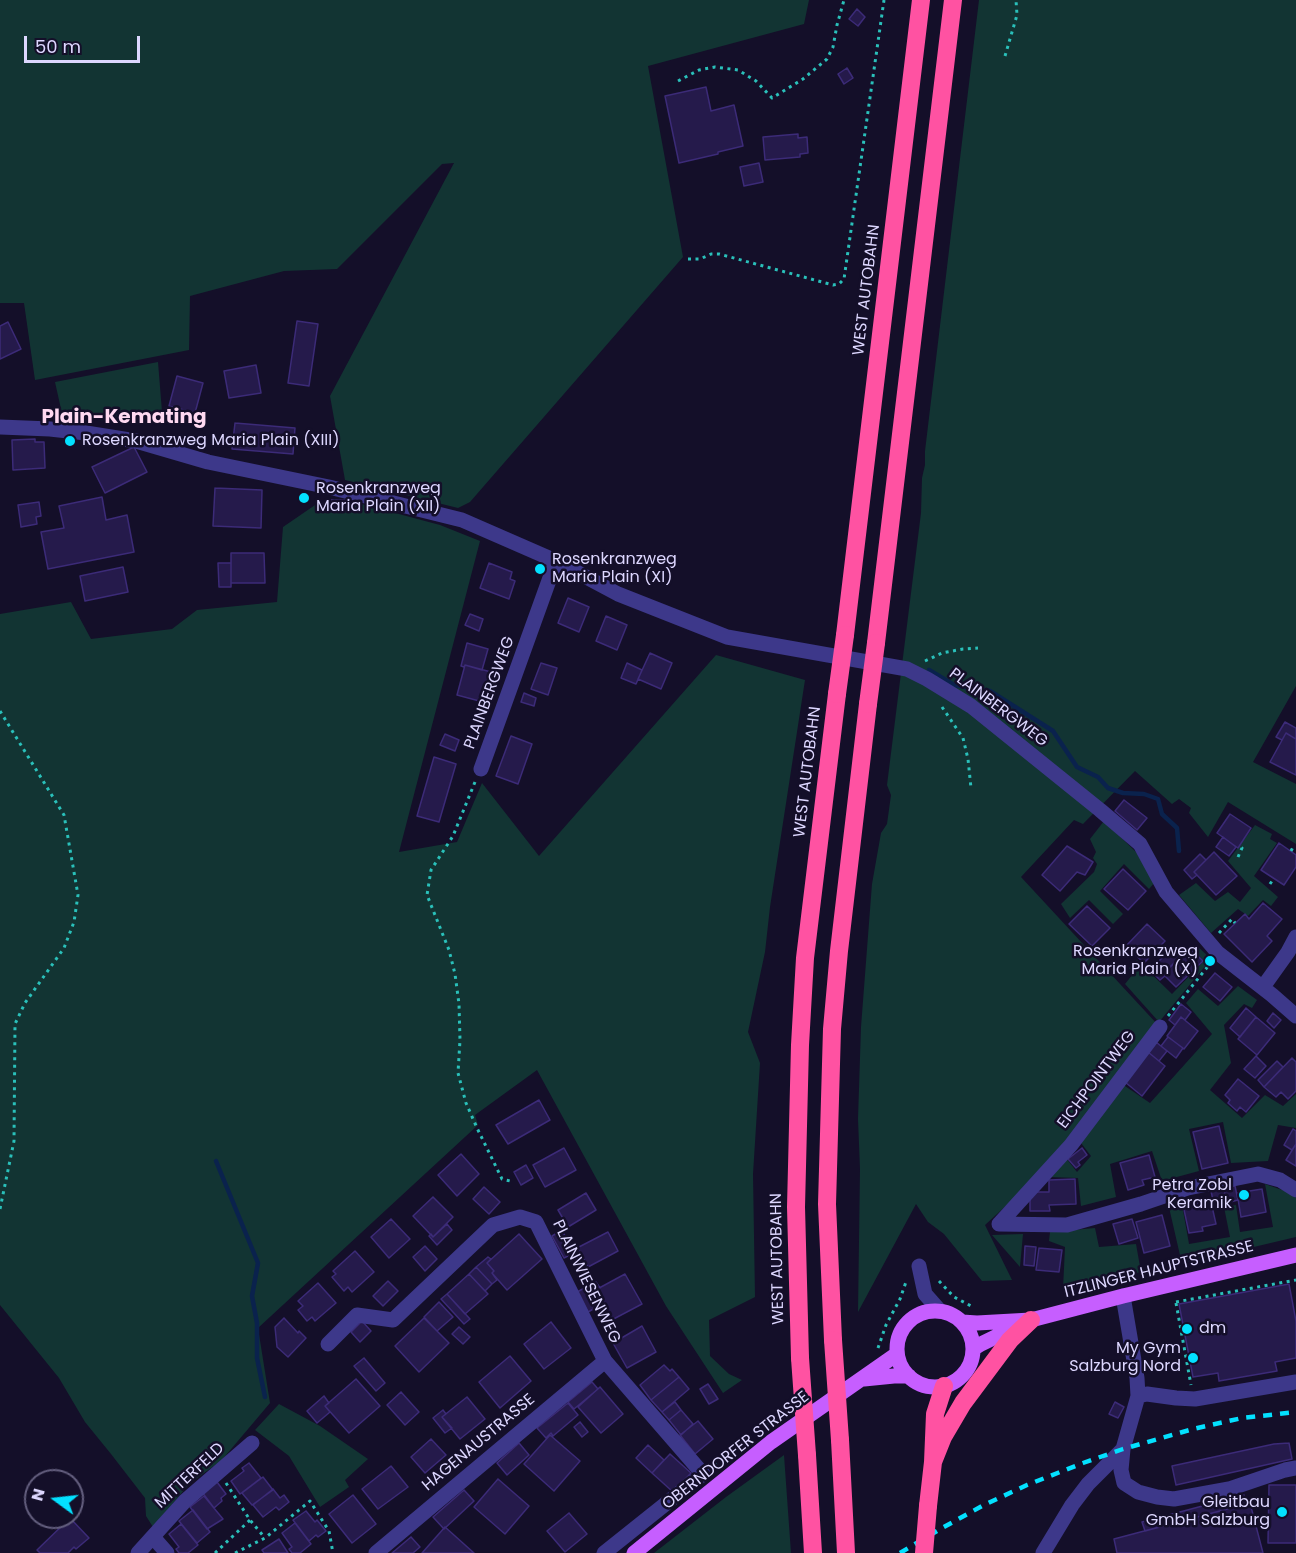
<!DOCTYPE html>
<style>
body{margin:0}
#map{position:relative;width:1296px;height:1553px;overflow:hidden;background:#140f29;font-family:Poppins,sans-serif}
canvas{display:block}
.north{position:absolute;left:24px;top:1469px;width:60px;height:60px;box-sizing:border-box;background:#140f29;border:2px solid #645f7f;border-radius:50%;rotate:285deg;font-size:16px;font-weight:700;line-height:24px;text-align:center;color:#ddd7ff}
.north::after{content:'';display:block;margin:auto;width:21px;height:27px;background:#03e1ff;clip-path:polygon(50% 0,100% 100%,50% 72%,0 100%)}
.scale{position:absolute;left:24px;top:36px;width:116px;height:27px;box-sizing:border-box;border:3px solid #ddd7ff;border-top:0;padding-left:8px;font-size:18px;line-height:21px;white-space:nowrap;color:#ddd7ff;-webkit-text-stroke:4px #140f29;paint-order:stroke}
</style>
<div id="map">
<canvas width="1296" height="1553"></canvas>
<div class="north">N</div>
<div class="scale">50 m</div>
</div>
<script>
const ctx = document.querySelector('canvas').getContext('2d');
ctx.lineJoin = 'round';
function fill(path, color) { ctx.fillStyle = color; ctx.fill(path, 'evenodd'); }
const poly = rows => new Path2D(rows.map(r => 'M' + r).join(''));
function trace(path, color, width, dash) { ctx.strokeStyle = color; ctx.lineWidth = width; ctx.lineCap = dash ? 'butt' : 'round'; ctx.setLineDash(dash || []); ctx.stroke(path); }
function label(font, color, halo, rows, align = 'center') {
  ctx.font = font + ' Poppins,sans-serif'; ctx.lineWidth = 5; ctx.setLineDash([]); ctx.textBaseline = 'middle'; ctx.strokeStyle = halo; ctx.fillStyle = color; for (const [text, x, y, turn = 0] of rows) {
    ctx.save(); ctx.translate(x, y); ctx.rotate((+turn || 0) * Math.PI / 180); ctx.textAlign = isNaN(turn) ? turn : align; if (halo) ctx.strokeText(text, 0, 0); ctx.fillText(text, 0, 0); ctx.restore();
  }
}
fill(poly([
 [0,0,809,0,804,24,648,66,683,257,470,502,458,508,345,480,330,396,454,163,442,164,337,269,284,271,190,296,189,350,35,380,24,303,0,303],
 [979,0,1296,0,1296,686,1253,762,1296,784,1296,844,1228,802,1208,837,1189,813,1191,808,1179,799,1172,804,1135,771,1083,824,1074,820,1021,877,1158,1025,1091,1114,1021,1192,985,1225,1012,1280,982,1281,944,1234,928,1222,916,1204,858,1312,860,1169,858,1119,861,1027,872,884,881,833,887,824,891,795,887,785,921,513,922,478,925,465,925,451],
 [158,362,163,424,63,418,55,382],
 [354,502,440,525,480,541,399,852,457,842,482,783,539,856,716,655,805,680,770,907,765,952,748,1032,760,1063,753,1174,755,1297,709,1320,710,1356,729,1374,742,1380,723,1393,666,1306,537,1070,475,1115,478,1125,258,1328,270,1403,221,1461,190,1483,153,1527,146,1516,145,1498,111,1454,85,1422,59,1378,0,1305,0,614,71,602,91,639,172,629,197,610,277,602,283,527,318,503],
 [1104,821,1136,852,1155,882,1149,889,1124,864,1100,891,1123,914,1113,924,1089,900,1070,918,1061,904,1094,872,1097,864,1093,858,1096,852,1090,839],
 [1255,825,1272,834,1270,839,1277,843,1254,876,1278,897,1271,906,1263,900,1248,916,1238,909,1211,933,1179,895,1196,883,1215,901,1228,892,1240,902,1251,888,1228,861],
 [1196,945,1211,959,1159,1022,1125,984,1133,974,1129,968,1137,960,1172,994,1204,961,1193,949],
 [1238,986,1257,1000,1252,1008,1244,1004,1224,1025,1231,1063,1210,1090,1242,1118,1265,1095,1283,1106,1296,1094,1296,1128,1278,1125,1268,1161,1231,1163,1223,1122,1189,1129,1199,1171,1162,1181,1152,1151,1110,1164,1116,1197,1081,1206,1078,1178,1048,1177,1066,1158,1077,1172,1091,1156,1081,1143,1122,1084,1150,1103,1212,1034,1186,1003,1198,989,1218,1006],
 [1265,1184,1288,1192,1296,1198,1296,1237,1182,1264,1168,1203,1181,1199,1189,1244,1230,1237,1224,1207,1236,1205,1240,1232,1273,1227],
 [1095,1228,1099,1247,1136,1244,1141,1272,1063,1289,1065,1247,1049,1241,1050,1232],
 [1023,1234,1020,1267,992,1235],
 [279,1404,320,1426,368,1459,345,1480,349,1487,320,1507,289,1456,255,1430],
 [784,1455,791,1553,654,1553,726,1497]
]), '#123433');
trace(poly([
 [929,670,954,685,990,691,1053,731,1077,767,1098,777,1108,788,1123,793,1144,794,1158,799,1162,814,1177,828,1179,851],
 [216,1161,258,1263,252,1296,257,1323,257,1358,265,1397]
]), '#0a224d', 4.5);
const building = poly([
 [857,9,865,17,858,26,849,19,857,9],
 [847,68,853,78,844,84,838,74,847,68],
 [706,87,711,111,734,105,743,146,718,152,718,154,679,163,665,96,706,87],
 [798,134,798,138,807,137,808,153,800,154,800,157,765,160,763,137,798,134],
 [759,163,763,182,744,186,740,167,759,163],
 [297,321,318,324,309,386,288,383,297,321],
 [8,322,21,349,0,359,0,326,8,322],
 [256,365,261,393,229,398,224,371,256,365],
 [177,376,203,383,195,413,169,406,177,376],
 [235,423,295,428,293,454,232,449,235,423],
 [35,439,35,442,44,442,45,468,13,470,12,440,35,439],
 [134,447,147,472,105,493,92,467,134,447],
 [215,488,262,490,261,528,213,526,215,488],
 [102,497,106,520,127,515,134,552,48,569,41,532,64,528,59,506,102,497],
 [329,500,346,500,345,511,328,511,329,500],
 [39,502,41,516,36,517,37,524,21,527,18,505,39,502],
 [231,553,264,553,265,583,231,583,231,553],
 [218,563,231,563,231,587,219,587,218,563],
 [489,563,512,572,510,579,515,581,509,599,480,588,489,563],
 [123,567,128,592,85,601,80,576,123,567],
 [568,598,589,607,579,632,558,623,568,598],
 [470,614,483,619,479,631,465,625,470,614],
 [606,616,627,625,617,650,596,641,606,616],
 [467,643,488,649,482,670,465,665,464,667,461,666,467,643],
 [650,653,672,663,661,689,638,679,650,653],
 [541,663,557,668,548,695,531,689,541,663],
 [627,663,642,670,636,684,621,678,627,663],
 [465,665,491,672,483,702,457,695,465,665],
 [524,693,536,698,534,706,521,702,524,693],
 [1285,722,1296,728,1296,739,1286,733,1282,740,1276,737,1285,722],
 [1286,733,1296,739,1296,775,1270,762,1286,733],
 [445,734,459,740,455,751,440,745,445,734],
 [511,736,532,744,518,784,496,776,511,736],
 [434,757,456,764,439,822,417,816,434,757],
 [1124,800,1147,818,1137,830,1115,811,1124,800],
 [1230,814,1251,828,1238,848,1217,833,1230,814],
 [1223,837,1236,847,1229,856,1216,847,1223,837],
 [1279,843,1296,855,1296,867,1284,885,1261,870,1279,843],
 [1067,846,1093,862,1085,875,1077,872,1060,891,1042,875,1067,846],
 [1214,852,1237,876,1216,895,1194,872,1214,852],
 [1200,854,1206,860,1194,872,1197,875,1192,879,1184,870,1200,854],
 [1123,869,1146,891,1128,910,1104,889,1123,869],
 [1263,903,1282,919,1267,936,1272,941,1252,962,1224,934,1245,914,1249,919,1263,903],
 [1087,906,1110,928,1092,946,1069,924,1087,906],
 [1147,924,1165,941,1144,963,1126,946,1147,924],
 [1174,946,1182,955,1163,974,1165,976,1160,980,1150,970,1174,946],
 [1190,948,1203,961,1176,987,1163,974,1190,948],
 [1215,973,1232,987,1220,1001,1203,987,1215,973],
 [1181,1004,1191,1012,1185,1020,1181,1017,1175,1025,1169,1020,1181,1004],
 [1246,1008,1256,1017,1240,1037,1230,1028,1246,1008],
 [1273,1013,1281,1020,1274,1028,1267,1021,1273,1013],
 [1181,1017,1198,1031,1184,1049,1167,1036,1181,1017],
 [1256,1017,1275,1033,1257,1055,1238,1039,1256,1017],
 [1168,1037,1183,1048,1176,1058,1161,1046,1168,1037],
 [1156,1042,1167,1051,1159,1061,1148,1052,1156,1042],
 [1148,1052,1165,1066,1142,1096,1125,1082,1148,1052],
 [1256,1056,1266,1066,1255,1078,1244,1069,1256,1056],
 [1292,1058,1296,1062,1296,1091,1288,1099,1281,1092,1276,1097,1264,1087,1292,1058],
 [1277,1061,1283,1067,1264,1087,1258,1080,1277,1061],
 [1238,1079,1259,1096,1246,1112,1240,1107,1237,1111,1228,1103,1230,1100,1225,1095,1238,1079],
 [539,1100,550,1120,508,1144,496,1125,539,1100],
 [1219,1126,1228,1163,1202,1169,1193,1132,1219,1126],
 [1293,1129,1296,1131,1296,1144,1292,1150,1284,1145,1293,1129],
 [1296,1144,1296,1166,1286,1160,1296,1144],
 [564,1148,576,1170,545,1187,533,1165,564,1148],
 [1082,1148,1087,1155,1078,1162,1080,1165,1076,1168,1068,1159,1082,1148],
 [461,1154,479,1174,457,1196,438,1175,461,1154],
 [1149,1155,1155,1177,1142,1180,1144,1185,1128,1190,1120,1163,1149,1155],
 [526,1165,533,1178,521,1185,514,1172,526,1165],
 [1075,1179,1076,1204,1049,1205,1050,1211,1030,1211,1030,1192,1049,1192,1049,1180,1075,1179],
 [1235,1186,1238,1200,1226,1203,1224,1188,1235,1186],
 [484,1187,500,1202,489,1214,473,1199,484,1187],
 [1224,1188,1226,1203,1214,1205,1211,1191,1224,1188],
 [1262,1189,1266,1212,1241,1217,1237,1193,1262,1189],
 [586,1193,596,1210,568,1227,558,1210,586,1193],
 [433,1197,453,1217,433,1237,413,1216,433,1197],
 [1202,1202,1203,1203,1211,1202,1216,1224,1202,1227,1203,1231,1189,1233,1183,1205,1202,1202],
 [1162,1215,1170,1246,1144,1253,1136,1222,1162,1215],
 [391,1219,410,1239,389,1258,371,1237,391,1219],
 [1132,1219,1138,1238,1119,1244,1113,1224,1132,1219],
 [447,1224,452,1230,437,1245,429,1236,431,1234,433,1237,447,1224],
 [562,1230,574,1253,564,1258,552,1236,562,1230],
 [608,1232,618,1251,588,1267,577,1248,608,1232],
 [519,1234,542,1259,507,1290,492,1273,494,1271,487,1263,519,1234],
 [425,1246,437,1259,425,1271,413,1257,425,1246],
 [1025,1246,1036,1247,1034,1266,1024,1265,1025,1246],
 [1039,1248,1062,1250,1059,1272,1036,1270,1039,1248],
 [355,1251,374,1272,352,1292,348,1287,344,1291,332,1277,336,1274,333,1271,355,1251],
 [488,1257,491,1259,487,1263,494,1271,492,1273,497,1280,492,1284,476,1267,488,1257],
 [476,1267,492,1284,485,1291,469,1274,476,1267],
 [469,1274,488,1294,465,1314,447,1294,469,1274],
 [625,1274,642,1304,606,1323,590,1293,625,1274],
 [388,1281,398,1291,383,1306,373,1296,388,1281],
 [596,1282,600,1288,590,1293,597,1307,588,1312,577,1292,596,1282],
 [318,1283,336,1303,315,1321,312,1317,307,1321,298,1310,303,1306,298,1301,318,1283],
 [1289,1284,1296,1321,1296,1358,1275,1362,1277,1371,1219,1381,1218,1373,1193,1377,1179,1304,1289,1284],
 [447,1294,470,1319,464,1324,441,1299,447,1294],
 [439,1302,453,1317,437,1331,424,1317,439,1302],
 [284,1318,298,1333,299,1331,306,1338,288,1357,277,1347,275,1327,284,1318],
 [424,1318,449,1343,419,1372,395,1346,424,1318],
 [362,1321,371,1331,360,1342,351,1332,362,1321],
 [551,1322,571,1348,544,1369,524,1344,551,1322],
 [642,1326,656,1352,627,1368,613,1343,642,1326],
 [459,1327,470,1337,463,1344,452,1334,459,1327],
 [510,1356,531,1381,500,1408,479,1382,510,1356],
 [364,1358,385,1383,376,1391,354,1366,364,1358],
 [664,1365,670,1371,672,1369,679,1377,651,1400,640,1385,664,1365],
 [679,1377,689,1389,662,1412,651,1400,679,1377],
 [356,1379,380,1406,349,1433,325,1406,356,1379],
 [592,1382,598,1389,574,1409,568,1402,592,1382],
 [708,1384,718,1399,709,1404,700,1389,708,1384],
 [600,1387,623,1414,601,1433,578,1407,600,1387],
 [401,1392,419,1412,405,1425,387,1405,401,1392],
 [324,1396,329,1403,325,1406,330,1412,317,1423,307,1411,324,1396],
 [467,1397,485,1419,460,1439,442,1417,467,1397],
 [675,1402,681,1410,669,1420,662,1412,675,1402],
 [1115,1402,1124,1407,1118,1418,1109,1414,1115,1402],
 [568,1403,578,1415,553,1436,551,1433,546,1438,537,1428,568,1403],
 [443,1410,446,1414,442,1417,452,1428,445,1433,433,1418,443,1410],
 [681,1410,693,1424,681,1435,669,1420,681,1410],
 [698,1421,713,1439,695,1454,680,1435,698,1421],
 [580,1422,588,1432,582,1437,574,1427,580,1422],
 [550,1435,580,1461,554,1491,524,1464,550,1435],
 [431,1439,446,1455,425,1473,411,1457,431,1439],
 [519,1443,529,1455,507,1475,497,1463,519,1443],
 [1289,1443,1292,1459,1176,1485,1172,1466,1274,1444,1289,1443],
 [648,1445,664,1460,652,1473,636,1458,648,1445],
 [670,1454,691,1473,673,1492,652,1473,670,1454],
 [249,1463,261,1478,240,1494,231,1481,244,1471,242,1468,249,1463],
 [391,1466,408,1487,378,1509,362,1489,391,1466],
 [263,1477,273,1490,252,1505,242,1493,263,1477],
 [498,1479,529,1506,505,1534,474,1507,498,1479],
 [217,1482,226,1494,221,1498,222,1501,214,1508,202,1492,217,1482],
 [1269,1485,1296,1485,1296,1543,1268,1543,1269,1485],
 [273,1489,280,1498,284,1495,289,1502,279,1510,276,1507,263,1517,253,1505,273,1489],
 [464,1490,474,1501,444,1529,433,1517,464,1490],
 [353,1495,376,1524,352,1543,329,1514,353,1495],
 [1244,1495,1246,1504,1145,1531,1142,1522,1244,1495],
 [204,1496,223,1519,207,1529,190,1507,204,1496],
 [1250,1503,1263,1553,1117,1553,1114,1539,1250,1503],
 [193,1510,210,1532,197,1543,179,1521,193,1510],
 [306,1511,315,1522,317,1520,326,1531,318,1537,316,1535,309,1541,293,1520,306,1511],
 [569,1513,587,1534,565,1552,547,1531,569,1513],
 [70,1518,89,1538,76,1549,74,1547,68,1553,40,1553,37,1550,70,1518],
 [295,1523,311,1544,300,1553,292,1553,289,1549,292,1547,282,1533,295,1523],
 [181,1524,198,1545,188,1553,179,1553,176,1549,179,1547,169,1534,181,1524],
 [445,1527,474,1553,422,1553,445,1527],
 [411,1537,420,1547,413,1553,392,1553,411,1537],
 [279,1539,288,1553,264,1553,262,1550,279,1539]
]);
fill(building, '#251a4b');
trace(building, '#3c2b78', 1.5);
trace(poly([
 [1005,56,1017,15,1016,0],
 [678,81,699,70,715,67,738,70,756,81,772,98,803,79,827,59,833,47,837,25,844,0],
 [688,259,700,259,711,254,719,254,833,285,839,284,844,279,884,0],
 [925,661,942,653,963,649,978,648],
 [942,707,963,738,968,759,971,788],
 [0,711,64,815,78,895,74,922,64,948,25,1003,15,1024,14,1141,0,1209],
 [475,782,453,836,431,870,427,895,449,950,455,974,459,1004,460,1040,458,1073,466,1103,477,1128,502,1179,514,1182],
 [1291,851,1293,847],
 [1238,857,1242,848,1239,846],
 [1270,884,1274,878],
 [1219,933,1232,919,1235,923],
 [1168,1016,1209,965],
 [939,1281,954,1297,973,1307],
 [1176,1302,1296,1280],
 [1176,1303,1191,1385],
 [878,1348,886,1325,900,1299,907,1279],
 [766,1425,787,1409],
 [714,1465,751,1436],
 [226,1483,250,1520,265,1538],
 [215,1553,250,1520],
 [235,1553,265,1538,310,1501,329,1531,333,1553]
]), '#2ac0ba', 3, [3, 4.5]);
trace(poly([
 [0,427,50,429,86,433,136,441,208,462,329,487,462,520,556,561,618,594,727,637,907,669,927,679,971,706,1100,810,1140,844,1166,892,1218,953,1272,995,1296,1016],
 [481,769,556,561],
 [1263,987,1288,952,1296,937],
 [999,1224,1067,1225,1141,1204,1188,1188,1258,1174,1280,1180,1296,1190],
 [999,1224,1071,1145,1160,1027],
 [919,1266,925,1294,940,1311],
 [1123,1296,1137,1378,1138,1396,1147,1394,1176,1398,1195,1399,1296,1382],
 [328,1344,357,1315,393,1320,493,1225,520,1217,536,1222,605,1361,703,1474,604,1553],
 [1138,1396,1123,1449,1121,1470,1124,1483,1138,1492,1157,1497,1174,1499,1229,1489,1285,1470,1296,1468],
 [153,1537,167,1553],
 [138,1553,185,1501,252,1443],
 [376,1553,605,1361],
 [1043,1553,1072,1505,1088,1484,1123,1449]
]), '#3d388a', 15);
trace(poly([
 '897 1349a38 38 0 1 1 76 0a38 38 0 1 1-76 0Z',
 [962,1322,977,1323,1031,1320,1123,1296,1296,1255],
 [973,1349,981,1344,1020,1325],
 [864,1379,894,1376,909,1376],
 [634,1553,771,1442,897,1354]
]), '#c65eff', 15);
trace(poly([
 [845,635,921,0],
 [876,643,953,0],
 [833,1340,827,1204,832,1029,839,951,868,704],
 [800,1358,796,1207,800,1045,805,958,837,694],
 [840,1440,846,1553],
 [807,1455,813,1553],
 [933,1462,943,1437,963,1403,1010,1340,1031,1320],
 [928,1506,933,1462,935,1414,944,1386]
]), '#ff52a2', 18);
trace(poly([
 [900,1553,942,1528,984,1505,1027,1485,1083,1463,1123,1449,1193,1429,1242,1418,1296,1412]
]), '#03e1ff', 4.5, [9, 8]);
trace(poly([
 [837,694,845,635],
 [868,704,876,643],
 [833,1340,840,1440],
 [800,1358,807,1455],
 [924,1553,928,1506]
]), '#ff52a2', 18);
for (const [x, y, r, color] of [
 [70,441,6,"#03e1ff"],
 [304,498,6,"#03e1ff"],
 [540,569,6,"#03e1ff"],
 [1210,961,6,"#03e1ff"],
 [1244,1195,6,"#03e1ff"],
 [1187,1329,6,"#03e1ff"],
 [1193,1358,6,"#03e1ff"],
 [1282,1512,6,"#03e1ff"]
]) { const dot = new Path2D(); dot.arc(x, y, r, 0, 2 * Math.PI); ctx.fillStyle = color; ctx.fill(dot); trace(dot, '#140f29', 2); }
label('16px', '#ddd7ff', '#140f29', [
 ["WEST AUTOBAHN",867,290,-83],
 ["PLAINBERGWEG",490,693,-70],
 ["PLAINBERGWEG",998,708,37],
 ["WEST AUTOBAHN",808,772,-83],
 ["EICHPOINTWEG",1097,1080,-53],
 ["WEST AUTOBAHN",778,1259,-91],
 ["ITZLINGER HAUPTSTRASSE",1159,1270,-14],
 ["PLAINWIESENWEG",586,1282,64],
 ["HAGENAUSTRASSE",479,1443,-40],
 ["OBERNDORFER STRASSE",736,1451,-38],
 ["MITTERFELD",190,1476,-43]
]);
label('16px', '#ddd7ff', '#140f29', [
 ["Rosenkranzweg Maria Plain (XIII)",82,441],
 ["Rosenkranzweg",316,489],
 ["Maria Plain (XII)",316,507],
 ["Rosenkranzweg",552,560],
 ["Maria Plain (XI)",552,578],
 ["Rosenkranzweg",1198,952,"right"],
 ["Maria Plain (X)",1198,970,"right"],
 ["Petra Zobl",1232,1186,"right"],
 ["Keramik",1232,1204,"right"],
 ["dm",1199,1329],
 ["My Gym",1181,1349,"right"],
 ["Salzburg Nord",1181,1367,"right"],
 ["Gleitbau",1270,1503,"right"],
 ["GmbH Salzburg",1270,1521,"right"]
], 'left');
label('bold 20px', '#ffd9f1', '#140f29', [
 ["Plain-Kemating",124,418]
]);
</script>
